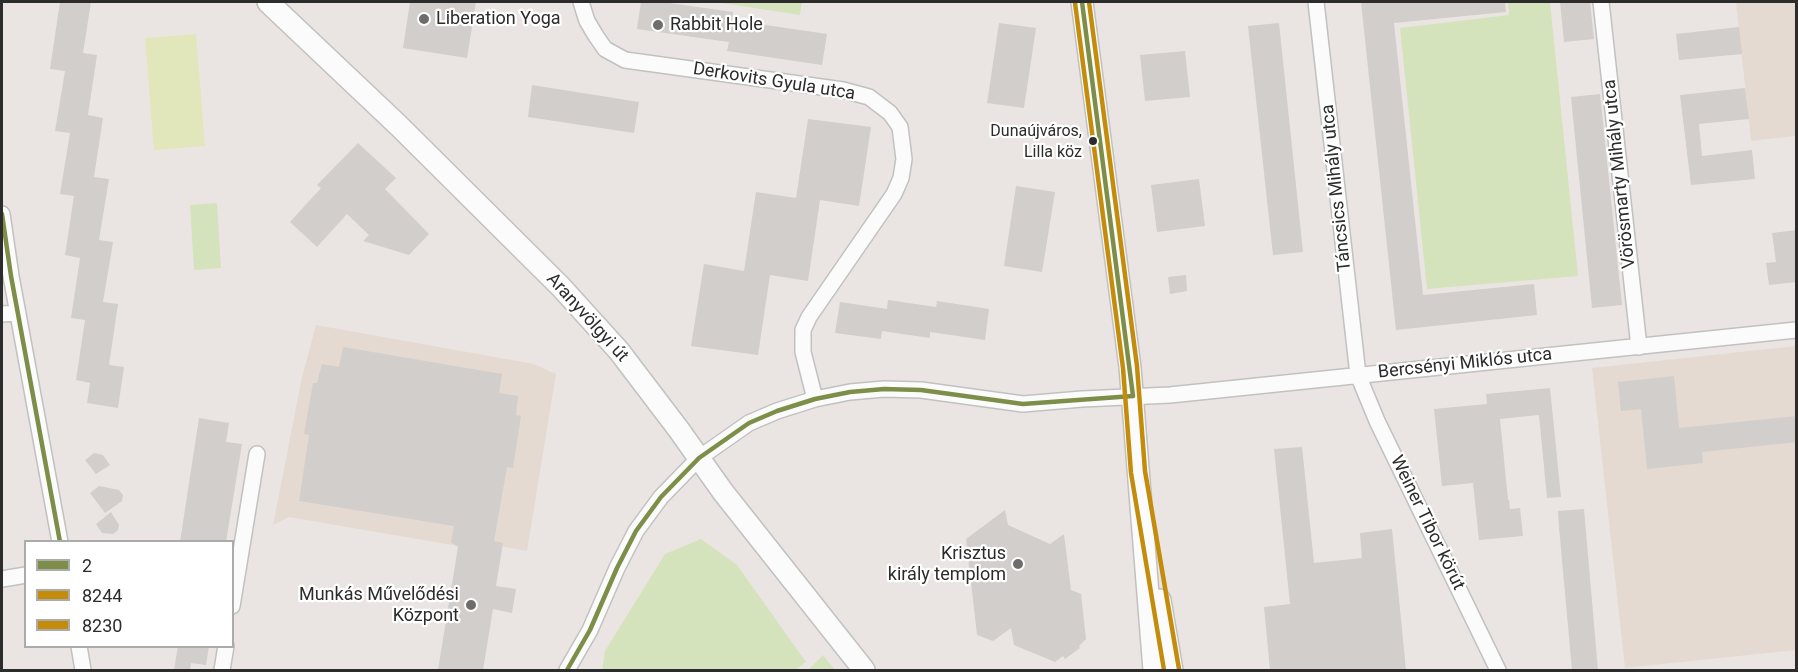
<!DOCTYPE html>
<meta charset="utf-8">
<style>
body{margin:0}
#map{position:relative;width:1798px;height:672px;overflow:hidden;background:#eae5e2;font-family:Roboto,sans-serif}
canvas{display:block}
.frame{position:absolute;inset:0;border:3px solid #2c2c2c;pointer-events:none}
.legend{position:absolute;left:24px;top:540px;width:210px;height:108px;box-sizing:border-box;background:#fff;border:2px solid #ababab;margin:0;padding:8px 10px;list-style:none;font-size:18px;color:#2c2c2c}
.legend li{display:flex;align-items:center;gap:12px;height:30px}
.legend b{width:30px;border:2px solid #ababab}
</style>
<div id="map">
<canvas width="1798" height="672"></canvas>
<div class="frame"></div>
<ul class="legend">
<li><b style="height:8px;background:#7d8e48"></b>2</li>
<li><b style="height:8px;background:#c48c0b"></b>8244</li>
<li><b style="height:8px;background:#c48c0b"></b>8230</li>
</ul>
</div>
<script>
const ctx = document.querySelector('canvas').getContext('2d');
ctx.lineJoin = 'round';
function fill(path, color) { ctx.fillStyle = color; ctx.fill(path, 'evenodd'); }
const poly = rows => new Path2D(rows.map(r => 'M' + r).join(''));
function trace(path, color, width, dash) { ctx.strokeStyle = color; ctx.lineWidth = width; ctx.lineCap = dash ? 'butt' : 'round'; ctx.setLineDash(dash || []); ctx.stroke(path); }
function label(font, color, halo, rows, align = 'center') {
  ctx.font = font + ' Roboto,sans-serif'; ctx.lineWidth = 4.5; ctx.setLineDash([]); ctx.textBaseline = 'middle'; ctx.strokeStyle = halo; ctx.fillStyle = color; for (const [text, x, y, turn = 0] of rows) {
    ctx.save(); ctx.translate(x, y); ctx.rotate((+turn || 0) * Math.PI / 180); ctx.textAlign = isNaN(turn) ? turn : align; if (halo) ctx.strokeText(text, 0, 0); ctx.fillText(text, 0, 0); ctx.restore();
  }
}
fill(poly([
 [1736,2,1796,2,1796,136,1751,141],
 [316,325,534,364,556,374,527,551,460,539,458,546,289,517,273,525,302,377],
 [1796,346,1796,650,1625,668,1592,368]
]), '#e4dad1');
fill(poly([
 [715,2,802,2,800,15],
 [1508,2,1550,2,1578,276,1427,289,1400,28,1509,15],
 [217,203,221,268,194,270,190,205],
 [701,539,737,565,806,662,795,670,602,670,605,651,665,554],
 [823,655,835,670,808,670]
]), '#d5e3bc');
fill(poly([
 [196,34,205,146,154,150,145,38]
]), '#e1e7ba');
fill(poly([
 [60,2,91,2,83,53,97,55,88,115,103,118,94,177,109,179,99,240,113,242,103,302,118,304,109,365,124,367,118,408,87,403,90,383,76,380,85,320,71,318,80,258,65,255,74,196,60,194,70,133,55,131,65,71,50,69],
 [410,2,476,2,467,58,403,48],
 [641,2,662,2,733,12,732,20,827,34,822,65,727,51,729,42,637,29],
 [1361,2,1505,2,1506,12,1394,23,1423,295,1534,284,1537,315,1396,330],
 [1560,2,1590,2,1594,39,1564,42],
 [999,23,1036,28,1024,108,987,103],
 [1279,23,1303,252,1273,255,1248,26],
 [1739,27,1742,54,1679,60,1676,34],
 [1185,51,1190,97,1145,101,1140,55],
 [532,85,639,102,634,133,528,117],
 [1745,88,1749,119,1699,124,1702,156,1752,150,1755,179,1691,185,1680,95],
 [1600,94,1622,305,1592,308,1571,97],
 [808,119,871,127,859,206,820,200,808,281,770,275,758,355,691,346,704,264,744,271,756,192,796,198],
 [358,143,396,178,385,189,429,234,409,255,363,241,369,235,347,214,317,247,290,222,321,188,317,185],
 [1199,179,1205,226,1157,232,1151,185],
 [1016,186,1055,192,1042,272,1004,266],
 [1797,230,1797,282,1769,285,1766,263,1776,262,1772,233],
 [1186,275,1187,291,1170,294,1168,277],
 [888,300,936,307,937,301,989,309,985,340,930,332,930,338,882,331,881,339,835,333,840,302,887,309],
 [343,347,502,374,499,393,518,396,516,415,521,416,513,468,507,467,494,541,503,543,496,586,516,589,512,613,493,609,483,670,438,670,458,547,451,542,454,526,299,501,309,435,304,434,313,383,317,383,322,364,339,367],
 [1674,376,1679,428,1797,416,1797,442,1702,452,1703,463,1647,469,1641,409,1621,411,1618,382],
 [1550,388,1561,497,1547,498,1539,415,1500,419,1508,500,1509,500,1510,509,1520,508,1523,536,1479,540,1473,483,1442,486,1434,409,1487,404,1486,394],
 [199,418,229,423,226,442,242,444,226,542,180,542],
 [1302,447,1314,563,1362,558,1360,533,1392,529,1406,670,1270,670,1264,607,1290,604,1274,449],
 [94,453,103,455,110,465,96,474,85,460],
 [99,486,119,490,123,495,122,501,105,513,90,493],
 [1584,509,1598,670,1572,670,1559,527,1558,511],
 [1005,510,1008,525,1050,544,1064,534,1071,590,1081,594,1086,639,1079,646,1080,648,1065,659,1063,656,1055,662,1014,645,1011,628,993,641,977,635,966,539],
 [111,512,119,525,118,530,113,534,102,533,96,524],
 [178,646,209,646,206,665,191,663,190,670,174,670]
]), '#d1cecb');
const street = poly([
 [581,2,587,21,596,36,605,49,625,60,843,90,869,97,890,113,900,127,904,159,901,178,894,194,809,317,803,330,803,352,815,399],
 [1316,2,1358,375,1377,421,1498,670],
 [1601,2,1639,347],
 [2,214,11,276,60,542],
 [2,314,18,313],
 [2,579,26,575],
 [232,606,257,454],
 [79,646,83,670],
 [222,670,226,646],
 [567,670,590,630,617,568,636,531,661,497,699,458,749,423,777,411,815,399,850,392,884,389,921,390,1023,404,1082,399,1170,395,1796,330]
]);
const secondary = poly([
 [268,2,398,125,561,287,619,351,679,430,723,492,864,670],
 [1082,2,1130,367,1154,670],
 [1160,600,1172,670]
]);
trace(street, '#c2c1c1', 18);
trace(secondary, '#c2c1c1', 24);
trace(street, '#fcfbfb', 15);
trace(secondary, '#fcfbfb', 21);
trace(poly([
 [1082,2,1133,396],
 [2,214,11,276,60,542],
 [567,670,590,630,617,568,636,531,661,497,699,458,749,423,777,411,815,399,850,392,884,389,921,390,1023,404,1133,396]
]), '#7d8e48', 4.5);
trace(poly([
 [1075,3,1123,368,1131,473,1164,670]
]), '#c48c0b', 4.5);
trace(poly([
 [1089,2,1137,366,1145,471,1179,669]
]), '#c48c0b', 4.5);
for (const [x, y, r, color] of [
 [424,19,6,"#6e6d6c"],
 [658,25,6,"#6e6d6c"],
 [1093,141,5,"#2c2c2c"],
 [1018,564,6,"#6e6d6c"],
 [471,605,6,"#6e6d6c"]
]) { const dot = new Path2D(); dot.arc(x, y, r, 0, 2 * Math.PI); ctx.fillStyle = color; ctx.fill(dot); trace(dot, '#fff', 2); }
label('16px', '#2c2c2c', '#fff', [
 ["Dunaújváros,",1082,132],
 ["Lilla köz",1082,153]
], 'right');
label('18px', '#2c2c2c', '#fff', [
 ["Liberation Yoga",436,19],
 ["Rabbit Hole",670,25],
 ["Krisztus",1006,554,"right"],
 ["király templom",1006,575,"right"],
 ["Munkás Művelődési",459,595,"right"],
 ["Központ",459,616,"right"]
], 'left');
label('18px', '#2c2c2c', '#fff', [
 ["Derkovits Gyula utca",774,82,9],
 ["Vörösmarty Mihály utca",1620,174,-96],
 ["Táncsics Mihály utca",1337,188,-96],
 ["Aranyvölgyi út",587,318,48],
 ["Bercsényi Miklós utca",1465,364,-6],
 ["Weiner Tibor körút",1427,523,64]
]);
</script>
